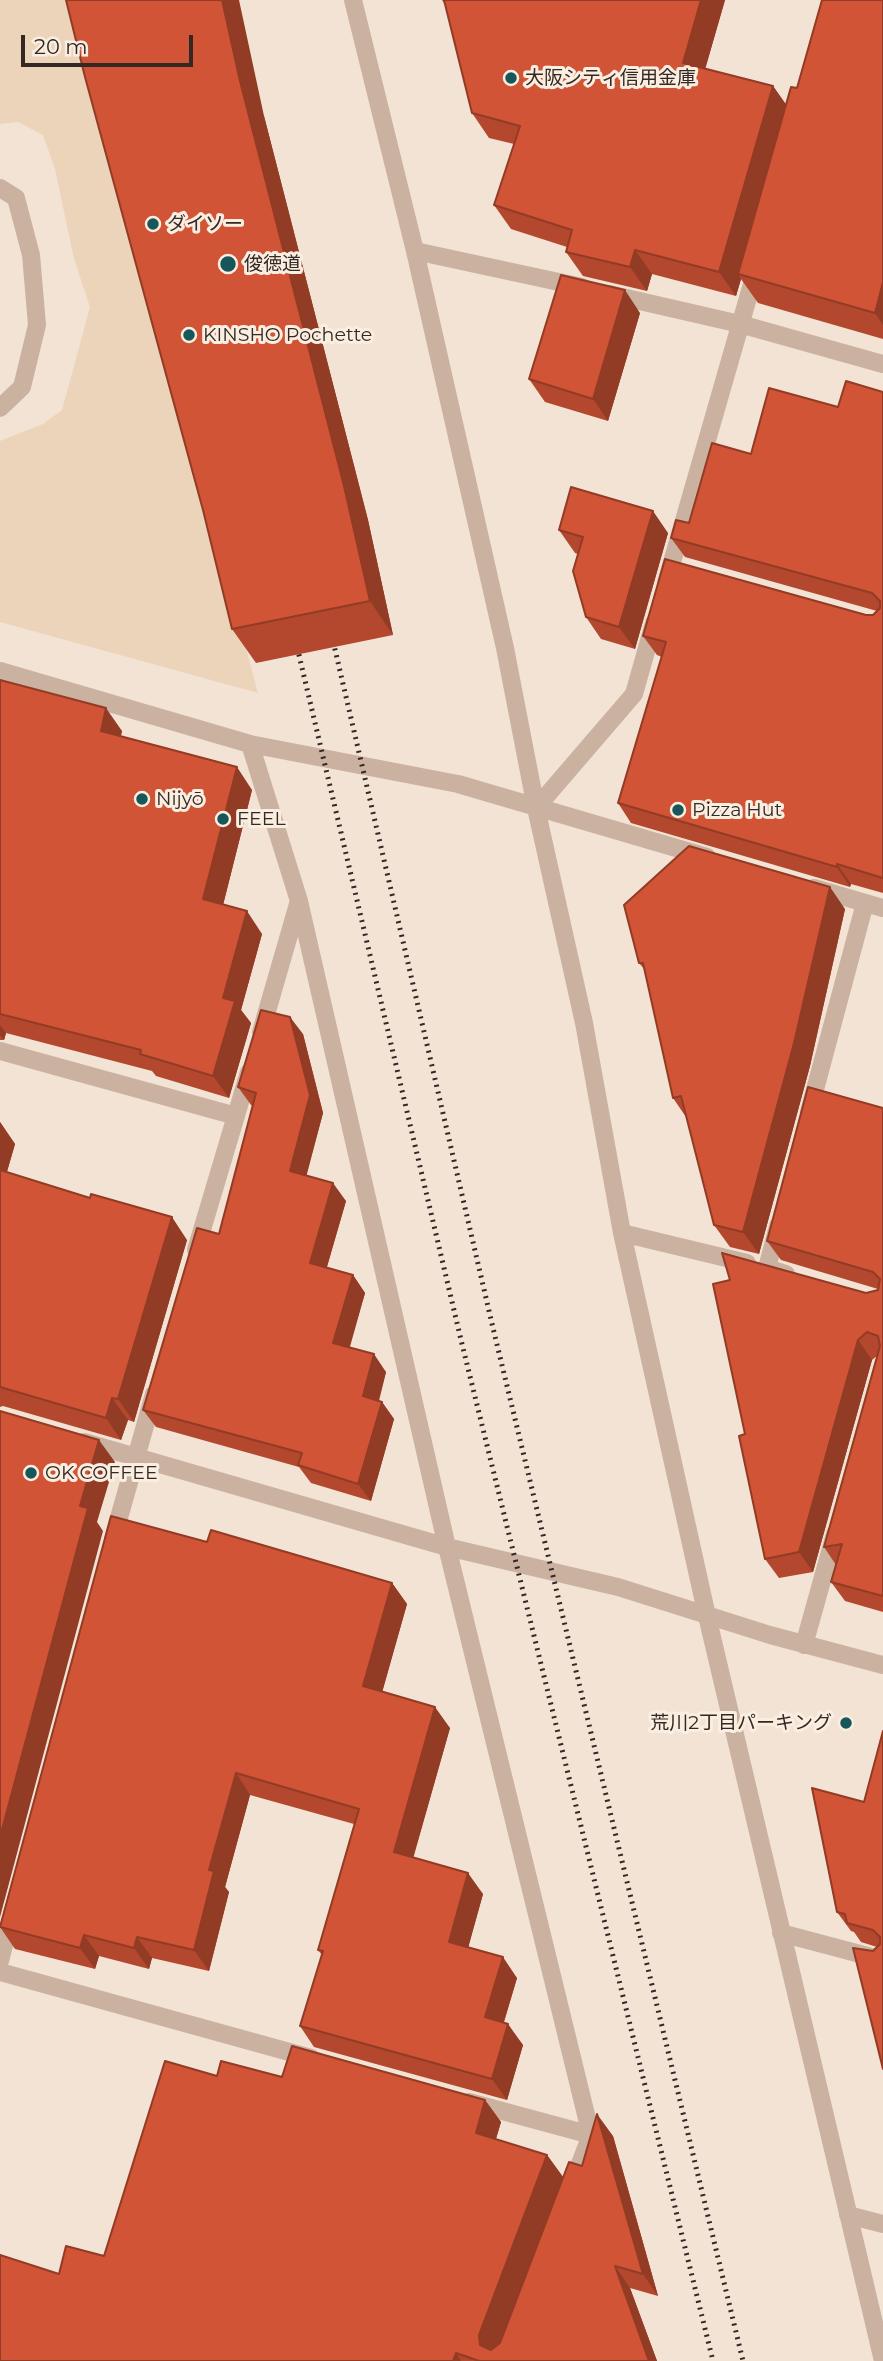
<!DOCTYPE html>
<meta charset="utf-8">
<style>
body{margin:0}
#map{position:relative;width:883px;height:2361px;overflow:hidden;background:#f3e3d5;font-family:Montserrat,sans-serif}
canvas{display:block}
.scale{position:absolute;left:21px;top:35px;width:172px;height:32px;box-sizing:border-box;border:4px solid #342824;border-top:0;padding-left:9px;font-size:21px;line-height:24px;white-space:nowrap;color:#342824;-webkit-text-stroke:5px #faeee1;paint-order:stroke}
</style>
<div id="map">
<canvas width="883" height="2361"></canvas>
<div class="scale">20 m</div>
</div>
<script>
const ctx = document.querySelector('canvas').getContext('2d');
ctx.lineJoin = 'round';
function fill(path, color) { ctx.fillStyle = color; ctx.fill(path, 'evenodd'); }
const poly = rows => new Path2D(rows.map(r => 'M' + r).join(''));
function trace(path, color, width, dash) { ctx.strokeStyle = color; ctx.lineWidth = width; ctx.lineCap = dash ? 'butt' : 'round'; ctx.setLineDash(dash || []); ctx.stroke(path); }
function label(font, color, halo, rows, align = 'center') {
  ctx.font = font + ' Montserrat,"Noto Sans JP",sans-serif'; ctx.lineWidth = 6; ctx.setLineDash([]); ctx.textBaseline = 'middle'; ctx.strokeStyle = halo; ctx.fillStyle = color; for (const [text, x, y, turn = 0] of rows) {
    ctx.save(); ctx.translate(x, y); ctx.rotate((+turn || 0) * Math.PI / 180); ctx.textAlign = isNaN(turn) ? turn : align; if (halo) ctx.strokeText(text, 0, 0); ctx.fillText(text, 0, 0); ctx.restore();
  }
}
fill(poly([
 [0,0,74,0,258,693,0,622,0,441,43,424,62,410,90,307,74,259,55,169,43,135,18,122,0,124]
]), '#ecd4ba');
trace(poly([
 [353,0,415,251,505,648,536,808,584,1023,622,1233,707,1616,883,2361],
 [0,188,16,198,31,255,37,325,22,387,0,408],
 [415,251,582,287],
 [609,294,740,324,883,364],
 [666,583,756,270],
 [0,671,250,744,458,784,707,857],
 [250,744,299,901,447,1547,591,2135,571,2187],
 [536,808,634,694,654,623],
 [814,888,883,908],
 [261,1032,298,904],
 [0,1051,236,1116],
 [809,1112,865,903],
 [778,1226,767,1268,786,1274],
 [622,1233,747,1263],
 [196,1250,249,1072],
 [84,1442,447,1547,618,1587,770,1635,883,1665],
 [113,1539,154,1394],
 [804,1645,835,1534],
 [781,1933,883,1960],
 [0,1961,12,1914],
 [0,1972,311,2058],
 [469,2102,591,2135],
 [848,2215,883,2224]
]), '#cbb2a0', 18);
trace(poly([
 [330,628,493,1328,743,2361],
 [294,634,462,1344,713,2361]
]), '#342824', 5, [2, 5]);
fill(poly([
 [442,0,725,0,705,69,773,86,786,105,797,88,883,0,883,339,758,303,741,279,736,296,652,274,647,291,583,276,566,252,567,247,511,229,494,205,514,144,489,138,472,113,446,6],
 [264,116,368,520,393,635,256,663,232,629],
 [640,313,608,421,545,402,529,379],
 [883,392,883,893,851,884,850,887,631,823,618,803,662,657,657,655,643,636,873,615,877,611,685,557,671,538,689,523,751,454,838,407],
 [559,530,668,533,635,649,601,639,586,617,578,554,575,553],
 [0,680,122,731,121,736,252,790,223,905,262,934,241,1010,251,1023,229,1098,156,1076,152,1071,6,1033,4,1040,0,1040],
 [845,909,810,1066,759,1254,730,1247,714,1225,686,1117,673,1098,645,970,639,963],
 [303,1034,323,1113,306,1175,346,1201,327,1267,353,1275,365,1293,349,1347,386,1372,379,1401,382,1402,394,1419,371,1501,311,1483,299,1467,156,1427,143,1410,219,1234,253,1106,251,1105,238,1087],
 [883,1108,883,1612,845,1601,831,1582,836,1565,824,1547,878,1355,872,1360,813,1572,779,1578,765,1559,745,1434,866,1293,878,1290,878,1289,781,1260,767,1241],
 [0,1122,15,1144,7,1172,187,1240,134,1422,128,1420,121,1440,3,1406,0,1407],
 [207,1542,392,1583,407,1604,382,1692,450,1728,413,1857,483,1894,468,1947,517,1978,504,2022,523,2045,507,2100,314,2047,300,2026,322,1955,318,1950,354,1824,250,1795,225,1887,229,1892,209,1971,152,1958,149,1969,99,1956,95,1969,15,1949,0,1927],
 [883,1731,883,2069,873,1951,877,1947,861,1942,854,1932,851,1931,837,1912],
 [217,2076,282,2077,485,2100,501,2122,496,2139,547,2155,563,2177,582,2166,613,2136,658,2296,630,2288,657,2361,0,2361,59,2274,104,2256]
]), '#b3482e');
fill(poly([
 [222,0,239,0,264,116,368,520,393,635,370,601,240,81],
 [701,0,725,0,700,87,683,63],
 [773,86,790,110,738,274,741,279,736,296,719,272],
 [635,250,652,274,647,291,630,267],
 [883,282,883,325,875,313],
 [625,290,640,313,608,421,593,399],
 [653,511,668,533,635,649,619,627],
 [106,708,122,731,116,753,101,731],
 [237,767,252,790,219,921,203,899],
 [837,864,851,884,850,887,837,867],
 [830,887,845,909,810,1066,759,1254,743,1232],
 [247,911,262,934,241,1010,251,1023,229,1098,213,1076,223,998],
 [290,1017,303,1034,323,1113,303,1189,290,1171],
 [0,1025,6,1033,4,1040,0,1035],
 [0,1122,15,1144,2,1188,0,1185],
 [333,1183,346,1201,323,1280,310,1263],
 [172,1217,187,1240,134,1422,118,1399],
 [353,1275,365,1293,346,1361,333,1343],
 [858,1340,872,1360,813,1572,799,1552],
 [374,1354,386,1372,375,1414,363,1396],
 [112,1398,128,1420,121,1440,106,1418],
 [382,1402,394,1419,371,1501,358,1484],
 [99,1440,115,1462,97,1522,103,1531,0,1917,0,1837,80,1506],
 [392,1583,407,1604,378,1707,363,1686],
 [435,1707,450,1728,409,1873,394,1852],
 [236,1773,250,1795,225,1887,229,1892,209,1971,194,1950,209,1870],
 [468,1873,483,1894,464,1963,449,1942],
 [84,1935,99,1956,95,1969,80,1948],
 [137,1937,152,1958,149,1969,134,1948],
 [503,1957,517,1978,499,2038,485,2017],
 [508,2024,523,2045,507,2100,492,2079],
 [485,2100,501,2122,491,2155,476,2133],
 [597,2114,613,2136,658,2296,643,2274],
 [547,2155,563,2177,494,2357,480,2345,479,2335],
 [615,2266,630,2288,657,2361,649,2361],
 [456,2353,461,2361,453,2361]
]), '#923b25');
const building = poly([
 [66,0,222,0,240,81,344,486,370,601,232,629,203,510,85,77,66,0],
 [444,0,701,0,683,63,773,86,719,272,635,250,630,267,566,252,572,230,494,205,520,126,472,113,444,0],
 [822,0,883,0,883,282,875,313,738,274,791,87,797,88,822,0],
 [561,275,625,290,593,399,529,379,561,275],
 [846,381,883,392,883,878,837,864,837,867,618,803,666,642,643,636,665,559,866,615,873,615,880,608,880,601,872,593,671,538,676,520,689,523,712,443,751,454,769,388,838,407,846,381],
 [571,487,653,511,619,627,586,617,573,571,583,537,559,530,571,487],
 [0,680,106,708,101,731,237,767,203,899,247,911,223,998,235,1001,213,1076,140,1054,141,1050,0,1014,0,680],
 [689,846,830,887,794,1043,743,1232,714,1225,681,1096,673,1098,643,963,639,963,624,905,689,846],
 [261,1010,290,1017,310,1095,290,1171,333,1183,310,1263,353,1275,333,1343,374,1354,363,1396,382,1402,358,1484,298,1465,302,1453,143,1410,197,1228,219,1234,256,1093,238,1087,261,1010],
 [808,1087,883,1108,883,1596,831,1582,842,1544,824,1547,880,1346,878,1336,867,1332,858,1340,799,1552,765,1559,739,1436,745,1434,713,1284,730,1280,722,1253,866,1293,878,1290,880,1279,873,1272,767,1241,808,1087],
 [0,1170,90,1198,91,1194,172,1217,118,1399,112,1398,106,1418,0,1387,0,1170],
 [0,1411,99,1440,80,1506,88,1508,0,1837,0,1411],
 [111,1516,207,1542,211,1530,392,1583,363,1686,435,1707,394,1852,468,1873,449,1942,503,1957,485,2017,508,2024,492,2079,300,2026,323,1951,318,1950,359,1809,236,1773,209,1870,214,1871,194,1950,137,1937,134,1948,84,1935,80,1948,0,1927,111,1516],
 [883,1731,883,2069,853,1948,873,1951,880,1944,880,1937,873,1930,847,1923,845,1914,837,1912,812,1788,864,1802,883,1731],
 [292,2046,485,2100,476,2133,547,2155,479,2335,480,2345,491,2350,500,2343,569,2162,582,2166,597,2114,643,2274,615,2266,649,2361,479,2361,456,2353,453,2361,0,2361,0,2255,59,2274,66,2246,104,2256,165,2061,217,2076,221,2061,282,2077,292,2046]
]);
fill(building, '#d05435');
trace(building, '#923b25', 2);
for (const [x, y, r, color] of [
 [511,78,7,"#175759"],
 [153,224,7,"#175759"],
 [228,264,9,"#175759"],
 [189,335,7,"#175759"],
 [142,799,7,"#175759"],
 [678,810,7,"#175759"],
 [223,819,7,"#175759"],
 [31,1473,7,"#175759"],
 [846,1723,7,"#175759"]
]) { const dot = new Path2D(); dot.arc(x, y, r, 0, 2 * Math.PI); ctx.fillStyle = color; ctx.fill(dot); trace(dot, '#faeee1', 2.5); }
label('19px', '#342824', '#faeee1', [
 ["大阪シティ信用金庫",525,78],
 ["ダイソー",167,224],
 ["俊徳道",244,264],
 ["KINSHO Pochette",203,335],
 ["Nijyō",156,799],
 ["Pizza Hut",692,810],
 ["FEEL",237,819],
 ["OK COFFEE",45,1473],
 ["荒川2丁目パーキング",832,1723,"right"]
], 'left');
</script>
